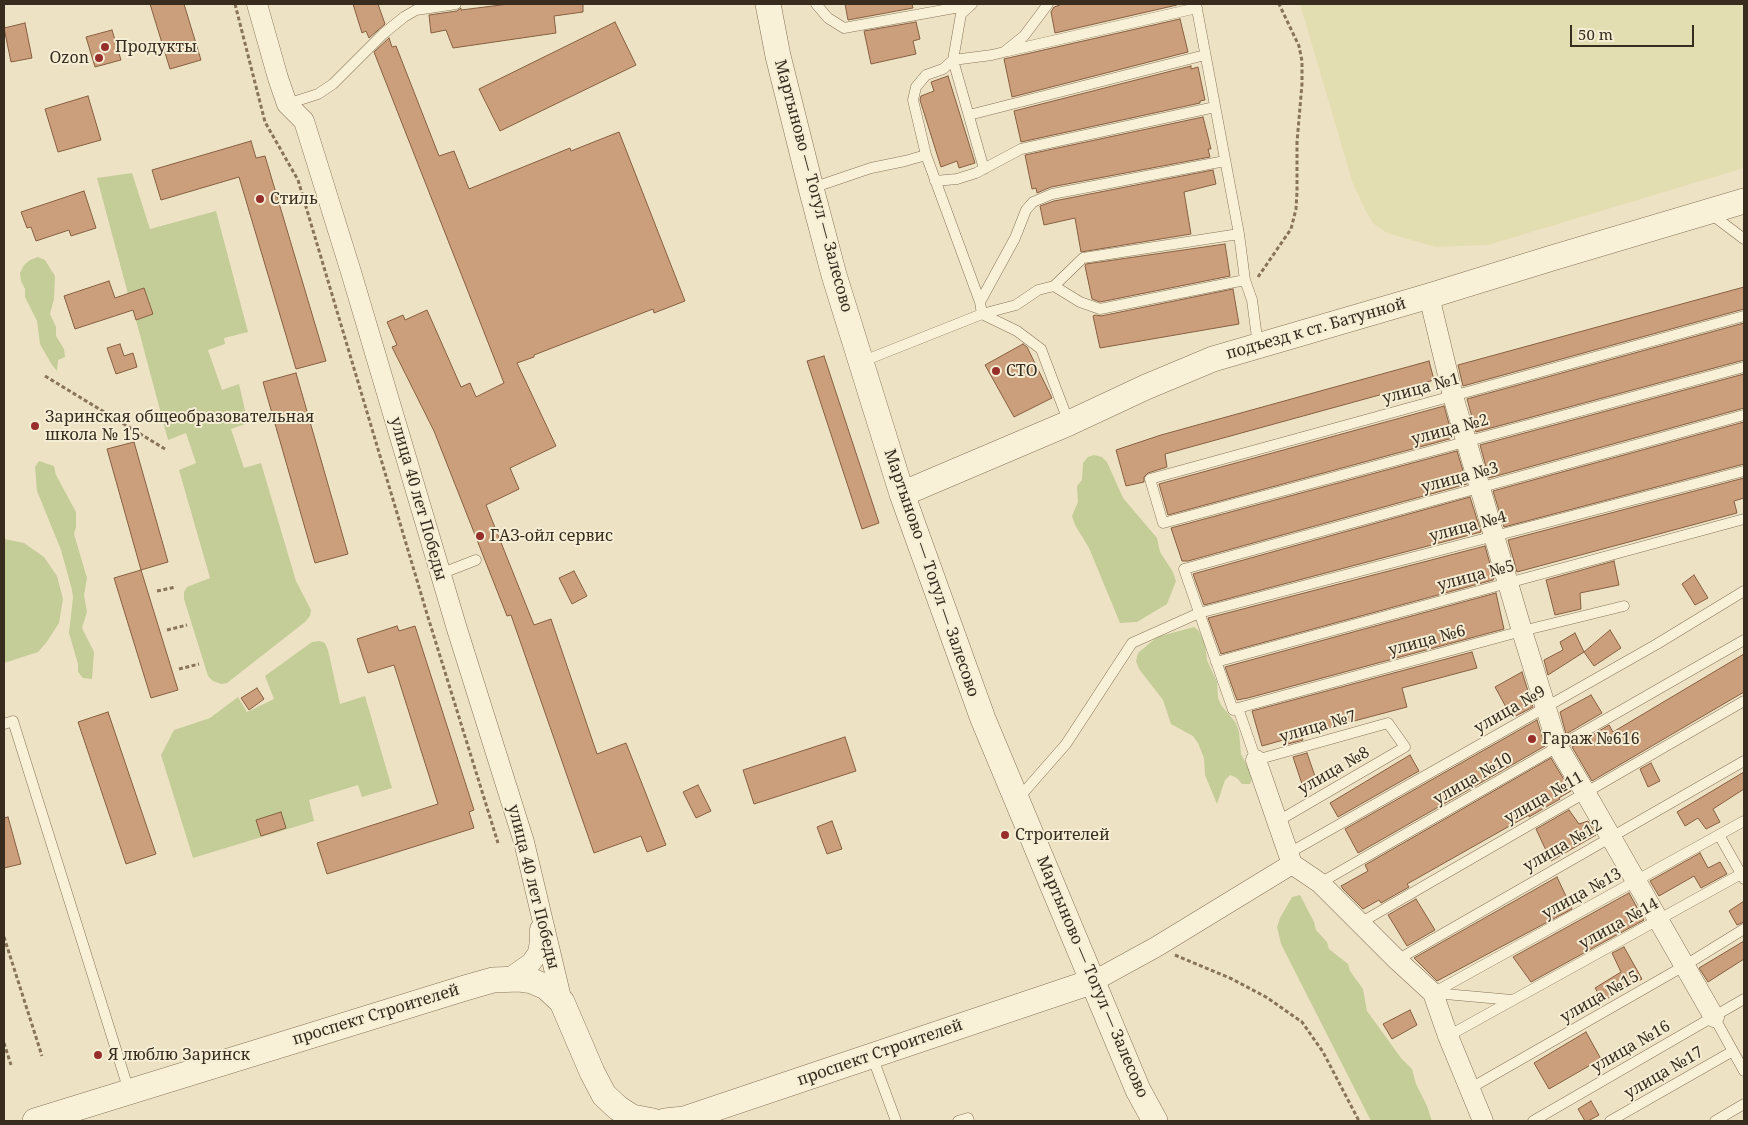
<!DOCTYPE html>
<meta charset="utf-8">
<style>
body{margin:0}
#map{position:relative;width:1748px;height:1125px;overflow:hidden;background:#ede3c4;font-family:"Noto Serif",serif}
canvas{display:block}
.frame{position:absolute;inset:0;border:5px solid #382c1f;pointer-events:none}
.scale{position:absolute;left:1570px;top:25px;width:124px;height:22px;box-sizing:border-box;border:2px solid #382c1f;border-top:0;padding-left:6px;font-size:15px;line-height:18px;white-space:nowrap;color:#382c1f;-webkit-text-stroke:4px #f5edd4;paint-order:stroke}
</style>
<div id="map">
<canvas width="1748" height="1125"></canvas>
<div class="frame"></div>
<div class="scale">50 m</div>
</div>
<script>
const ctx = document.querySelector('canvas').getContext('2d');
ctx.lineJoin = 'round';
function fill(path, color) { ctx.fillStyle = color; ctx.fill(path, 'evenodd'); }
const poly = rows => new Path2D(rows.map(r => 'M' + r).join(''));
function trace(path, color, width, dash) { ctx.strokeStyle = color; ctx.lineWidth = width; ctx.lineCap = dash ? 'butt' : 'round'; ctx.setLineDash(dash || []); ctx.stroke(path); }
function label(font, color, halo, rows, align = 'center') {
  ctx.font = font + ' "Noto Serif",serif'; ctx.lineWidth = 4; ctx.setLineDash([]); ctx.textBaseline = 'middle'; ctx.strokeStyle = halo; ctx.fillStyle = color; for (const [text, x, y, turn = 0] of rows) {
    ctx.save(); ctx.translate(x, y); ctx.rotate((+turn || 0) * Math.PI / 180); ctx.textAlign = isNaN(turn) ? turn : align; if (halo) ctx.strokeText(text, 0, 0); ctx.fillText(text, 0, 0); ctx.restore();
  }
}
fill(poly([
 [1300,4,1744,4,1744,168,1488,245,1436,247,1387,233,1374,224,1365,210,1352,181]
]), '#e3ddb2');
fill(poly([
 [132,173,150,229,216,211,248,332,224,338,225,344,208,350,222,390,239,384,248,423,231,429,244,468,261,463,296,581,311,610,310,616,305,622,227,683,221,684,213,681,208,676,184,599,184,592,187,587,210,578,179,470,196,463,186,433,168,440,136,320,153,314,144,289,128,294,97,178],
 [38,257,45,260,55,276,54,299,50,314,56,327,56,336,64,349,65,357,58,360,57,371,52,365,40,344,37,321,25,297,25,289,21,281,20,273,24,265,30,260],
 [1094,455,1102,457,1107,462,1123,498,1157,538,1160,552,1173,572,1176,581,1167,604,1137,622,1120,623,1089,548,1075,525,1072,516,1078,502,1077,486,1082,480,1083,463,1088,457],
 [39,461,54,466,56,475,76,512,76,527,74,534,87,578,84,595,87,612,82,628,94,652,92,679,83,678,78,672,78,664,69,633,73,598,72,590,61,550,37,491,35,467],
 [4,539,24,543,44,557,57,576,63,599,59,623,46,643,38,652,4,663],
 [1194,627,1199,631,1205,644,1207,660,1217,682,1218,698,1221,705,1236,723,1239,732,1241,754,1253,777,1250,784,1242,784,1237,778,1230,775,1225,780,1217,804,1205,775,1204,758,1198,743,1193,736,1171,724,1163,700,1139,669,1136,661,1138,653,1157,637],
 [320,641,325,643,328,650,340,704,365,696,392,788,362,797,358,785,309,800,314,821,193,858,161,755,174,730,210,718,238,697,247,712,274,699,265,676,312,642],
 [1300,895,1314,922,1316,930,1327,942,1329,949,1348,964,1350,971,1363,989,1367,1011,1401,1058,1412,1069,1416,1084,1427,1106,1432,1121,1371,1121,1281,944,1277,927,1280,918,1292,897]
]), '#c4cc98');
const building = poly([
 [150,4,184,4,201,60,170,69,150,4],
 [353,4,378,4,385,24,369,38,366,31,362,33,353,4],
 [509,4,583,4,583,12,554,16,556,33,453,48,446,30,431,33,429,15,457,11,461,8,461,10,509,4],
 [845,4,912,4,913,8,848,20,845,4],
 [1059,4,1177,4,1177,5,1055,33,1051,12,1054,7,1060,5,1059,4],
 [1180,19,1188,52,1012,97,1004,59,1180,19],
 [615,22,636,65,500,131,479,89,615,22],
 [916,22,920,39,913,41,916,54,871,64,864,31,916,22],
 [25,23,32,58,11,62,4,28,25,23],
 [112,30,121,60,95,67,86,37,112,30],
 [389,38,392,47,396,46,439,156,454,151,469,189,570,148,571,151,619,132,685,301,654,313,653,309,534,355,534,357,517,363,556,446,510,468,519,489,486,505,534,625,551,619,597,754,626,743,666,845,647,852,641,836,594,853,511,615,507,616,434,431,392,347,397,345,387,322,403,315,405,320,427,310,461,387,470,383,476,397,504,383,374,52,389,38],
 [1191,66,1191,69,1198,67,1205,100,1200,101,1200,103,1021,142,1014,111,1191,66],
 [948,76,975,163,959,168,957,161,941,167,920,100,921,96,934,91,931,82,948,76],
 [88,96,101,140,58,152,45,109,88,96],
 [1203,117,1211,149,1208,149,1210,157,1051,187,1037,193,1036,188,1032,189,1025,155,1203,117],
 [251,141,256,158,265,156,326,361,296,369,239,177,161,200,152,170,251,141],
 [1213,170,1216,184,1184,192,1191,234,1081,252,1075,218,1044,225,1040,206,1054,201,1213,170],
 [84,191,96,228,71,236,69,230,36,241,31,227,27,228,21,212,84,191],
 [1225,244,1230,276,1100,302,1092,299,1085,266,1086,264,1225,244],
 [109,281,115,298,144,288,153,314,136,320,133,310,75,329,64,296,109,281],
 [1744,287,1744,309,1463,386,1458,365,1744,287],
 [1233,289,1239,324,1100,348,1093,316,1095,315,1101,316,1233,289],
 [1744,323,1744,360,1476,432,1467,399,1744,323],
 [120,344,124,356,133,353,137,367,116,374,107,348,120,344],
 [1023,344,1027,347,1052,398,1014,417,985,365,1023,344],
 [824,356,879,523,862,529,807,361,824,356],
 [1429,361,1434,380,1165,454,1167,467,1148,473,1144,477,1144,482,1126,486,1116,450,1161,435,1429,361],
 [296,373,348,554,315,563,263,382,296,373],
 [1744,374,1744,408,1489,478,1480,445,1744,374],
 [1444,406,1453,438,1168,515,1159,484,1444,406],
 [1744,422,1744,464,1504,527,1493,491,1744,422],
 [134,442,168,562,141,570,107,449,134,442],
 [1457,451,1467,484,1188,561,1182,561,1171,528,1457,451],
 [1744,478,1744,498,1734,501,1737,513,1517,572,1508,540,1744,478],
 [1470,497,1481,532,1204,605,1193,574,1470,497],
 [1485,546,1494,578,1493,580,1221,654,1208,618,1485,546],
 [1614,561,1619,585,1580,593,1581,609,1555,615,1546,580,1614,561],
 [141,570,178,690,151,698,114,578,141,570],
 [574,571,587,596,572,604,559,578,574,571],
 [1694,575,1708,598,1695,605,1682,584,1694,575],
 [1496,593,1504,629,1248,698,1237,700,1225,667,1496,593],
 [397,626,399,631,415,626,474,810,469,812,474,828,327,874,317,843,438,804,394,665,368,673,357,639,397,626],
 [1610,630,1621,648,1594,666,1584,652,1610,630],
 [1575,633,1584,652,1548,675,1544,660,1563,650,1560,642,1575,633],
 [1472,652,1477,668,1402,688,1407,707,1301,735,1303,740,1288,744,1287,739,1262,746,1252,711,1472,652],
 [1744,654,1744,692,1592,781,1572,747,1609,725,1613,732,1744,654],
 [1522,672,1533,707,1512,718,1495,687,1522,672],
 [257,688,264,699,249,710,241,698,257,688],
 [1591,695,1602,713,1566,734,1560,712,1591,695],
 [108,712,156,854,126,864,78,722,108,712],
 [1537,720,1545,746,1358,853,1345,829,1537,720],
 [845,737,856,771,754,804,743,770,845,737],
 [1307,753,1317,782,1303,787,1293,757,1307,753],
 [1410,755,1419,771,1338,817,1330,803,1410,755],
 [1551,758,1571,791,1559,798,1560,799,1529,817,1529,815,1407,884,1409,887,1381,903,1379,900,1363,909,1343,889,1341,886,1368,871,1365,865,1551,758],
 [1651,763,1660,781,1648,787,1640,769,1651,763],
 [1744,772,1744,789,1713,809,1720,822,1706,829,1698,818,1685,826,1677,812,1744,772],
 [698,785,711,811,696,818,683,792,698,785],
 [1569,810,1579,824,1588,821,1596,835,1551,861,1536,829,1569,810],
 [281,812,286,828,261,836,256,820,281,812],
 [8,817,21,864,4,868,4,818,8,817],
 [832,821,842,849,827,854,817,827,832,821],
 [1700,853,1708,868,1720,862,1727,874,1701,888,1694,876,1659,896,1650,881,1700,853],
 [1557,877,1572,909,1437,981,1414,958,1557,877],
 [1629,893,1644,920,1531,982,1513,957,1629,893],
 [1416,899,1435,930,1407,946,1388,915,1416,899],
 [1744,901,1744,922,1737,925,1729,911,1744,901],
 [1744,941,1744,959,1708,982,1699,968,1744,941],
 [1624,947,1642,979,1603,1001,1595,988,1621,972,1612,953,1624,947],
 [1410,1010,1417,1025,1392,1039,1383,1024,1410,1010],
 [1586,1032,1601,1059,1549,1089,1534,1063,1586,1032],
 [1591,1101,1599,1115,1588,1121,1585,1121,1578,1109,1591,1101]
]);
fill(building, '#cb9f7b');
trace(building, '#875f41', 1);
const service = poly([
 [816,4,828,18,844,28,971,5],
 [1196,4,1239,234,1245,280,1252,300,1258,345],
 [1008,51,1197,8],
 [287,104,318,94,333,84,383,34,404,17,416,10,456,4],
 [969,115,1205,55],
 [926,155,913,100,916,87,926,75,943,69,953,60,961,14,972,4],
 [984,169,953,60,992,55,1004,52,1024,36,1048,4],
 [935,181,957,179,976,173,1021,149,1215,107],
 [812,188,871,168,905,161,926,155,980,302,982,314,861,362],
 [1711,214,1744,239],
 [1054,286,1080,302,1100,309,1245,280],
 [980,302,1015,238,1026,210,1033,202,1052,194,1225,161],
 [982,314,1016,305,1038,290,1054,286,1083,258,1239,234],
 [982,314,1017,331,1041,349,1069,423],
 [1744,316,1150,479,1163,523,1744,367],
 [440,574,476,560],
 [1216,662,1744,519],
 [1238,708,1522,631,1624,606],
 [4,724,13,721,129,1091],
 [1017,800,1066,744,1132,643,1199,613,1744,471],
 [1278,821,1405,747,1388,723,1256,760,1238,708,1233,710,1184,569,1744,415],
 [1719,835,1744,879],
 [1289,853,1657,644,1744,591],
 [1320,883,1744,640],
 [1360,923,1744,701],
 [1397,960,1744,761],
 [1433,993,1744,821],
 [1434,993,1512,1000],
 [1714,1017,1744,1071],
 [1448,1036,1741,874],
 [872,1056,896,1121],
 [1469,1089,1684,966,1744,929],
 [958,1121,968,1118,969,1121],
 [1533,1121,1744,999],
 [1610,1121,1733,1051],
 [1715,1121,1744,1104]
]);
const minor = poly([
 [257,4,278,78,287,104,304,121,351,272,457,629,524,842,562,1002],
 [1429,296,1453,396,1522,631,1558,747,1585,792,1714,1017],
 [1256,760,1292,864],
 [508,979,531,963,538,953,540,941,540,929],
 [1094,981,1156,947,1292,864,1320,883,1397,960,1433,993,1448,1036,1483,1121]
]);
const tertiary = poly([
 [768,4,778,56,811,188,834,275,902,494,983,719,1138,1090,1155,1121],
 [902,494,1069,423,1146,387,1213,359,1429,296,1552,258,1744,201],
 [35,1121,465,988,493,980,518,979,532,981,546,987,562,1002,592,1072,604,1095,618,1108,632,1117,653,1121],
 [665,1121,684,1119,1094,981]
]);
trace(service, '#88745b', 11);
trace(minor, '#88745b', 21);
trace(tertiary, '#88745b', 26);
trace(poly([
 [235,4,265,122,298,180,427,614,498,843],
 [1258,277,1291,229,1296,209,1297,192,1297,142,1302,84,1302,61,1299,46,1279,4],
 [45,376,165,449],
 [157,591,176,587],
 [167,630,187,625],
 [179,669,199,664],
 [4,937,42,1056],
 [1175,955,1232,979,1266,997,1302,1022,1323,1052,1359,1121],
 [4,1043,11,1065]
]), '#88745b', 3, [4, 2.5]);
trace(service, '#f8f0d7', 10);
trace(minor, '#f8f0d7', 20);
trace(tertiary, '#f8f0d7', 25);
for (const [x, y, r, color] of [
 [105,47,5,"#962f2c"],
 [99,58,5,"#962f2c"],
 [260,199,5,"#962f2c"],
 [996,371,5,"#962f2c"],
 [35,426,5,"#962f2c"],
 [480,536,5,"#962f2c"],
 [1532,739,5,"#962f2c"],
 [1005,835,5,"#962f2c"],
 [98,1055,5,"#962f2c"]
]) { const dot = new Path2D(); dot.arc(x, y, r, 0, 2 * Math.PI); ctx.fillStyle = color; ctx.fill(dot); trace(dot, '#f5edd4', 2); }
label('16px', '#382c1f', '#f5edd4', [
 ["Продукты",115,47],
 ["Ozon",89,58,"right"],
 ["Стиль",270,199],
 ["СТО",1006,371],
 ["Заринская общеобразовательная",45,417],
 ["школа № 15",45,435],
 ["ГАЗ-ойл сервис",490,536],
 ["Гараж №616",1542,739],
 ["Строителей",1015,835],
 ["Я люблю Заринск",108,1055]
], 'left');
label('16px', '#382c1f', '#f5edd4', [
 ["Мартыново — Тогул — Залесово",813,186,75],
 ["подъезд к ст. Батунной",1316,329,-16],
 ["улица №1",1421,389,-15],
 ["улица №2",1450,430,-15],
 ["улица №3",1460,478,-15],
 ["улица 40 лет Победы",418,499,74],
 ["улица №4",1468,527,-15],
 ["Мартыново — Тогул — Залесово",931,573,71],
 ["улица №5",1476,576,-15],
 ["улица №6",1427,641,-15],
 ["улица №9",1510,710,-30],
 ["улица №7",1318,727,-16],
 ["улица №8",1334,771,-30],
 ["улица №10",1473,779,-30],
 ["улица №11",1544,798,-30],
 ["улица №12",1563,846,-30],
 ["улица 40 лет Победы",533,887,76],
 ["улица №13",1582,894,-29],
 ["улица №14",1619,924,-29],
 ["Мартыново — Тогул — Залесово",1092,977,67],
 ["улица №15",1600,997,-30],
 ["проспект Строителей",376,1015,-17],
 ["улица №16",1631,1047,-30],
 ["проспект Строителей",880,1053,-19],
 ["улица №17",1664,1073,-30]
]);
</script>
